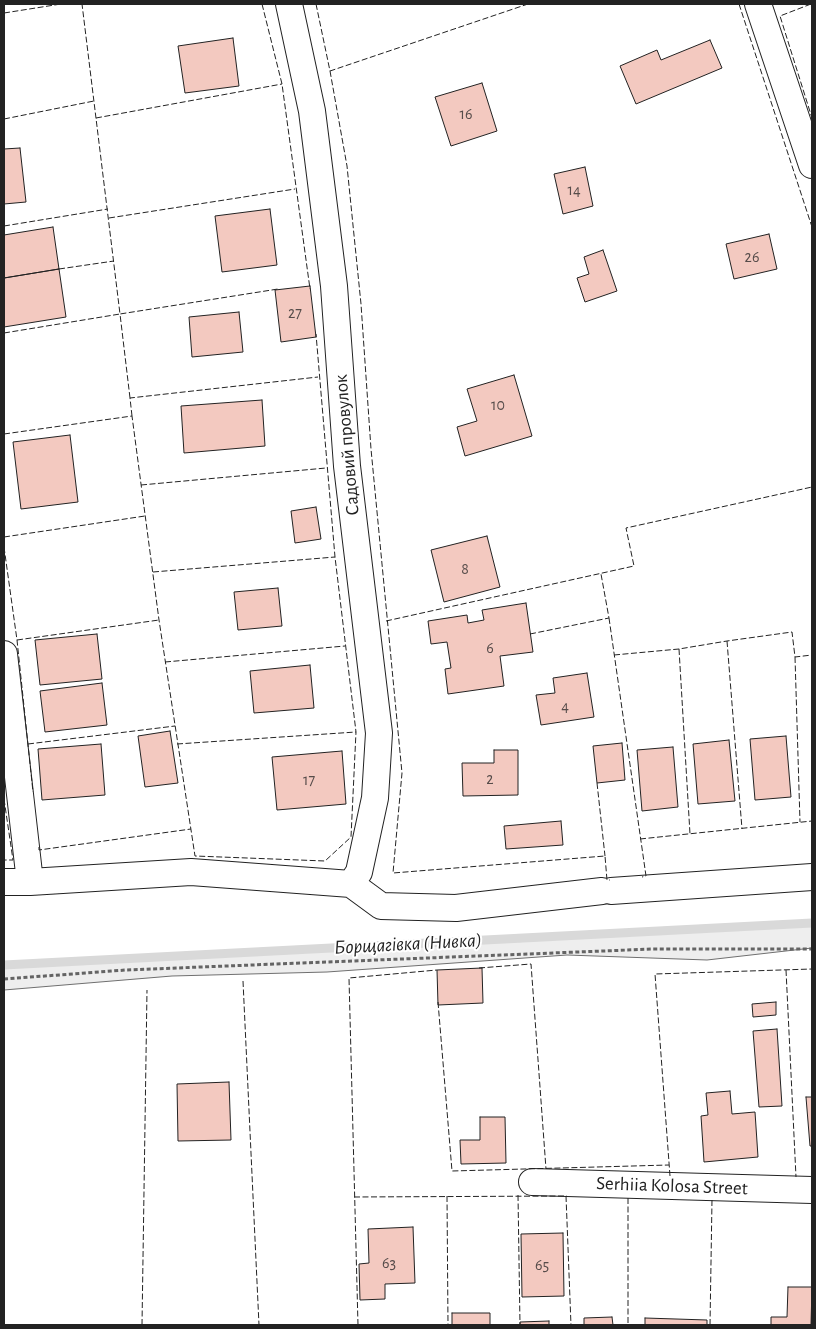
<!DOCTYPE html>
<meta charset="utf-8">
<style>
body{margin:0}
#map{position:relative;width:816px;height:1329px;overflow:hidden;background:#fff;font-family:"Alegreya Sans",sans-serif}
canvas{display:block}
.frame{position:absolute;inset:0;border:5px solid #222;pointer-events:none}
</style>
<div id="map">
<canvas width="816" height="1329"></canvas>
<div class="frame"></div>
</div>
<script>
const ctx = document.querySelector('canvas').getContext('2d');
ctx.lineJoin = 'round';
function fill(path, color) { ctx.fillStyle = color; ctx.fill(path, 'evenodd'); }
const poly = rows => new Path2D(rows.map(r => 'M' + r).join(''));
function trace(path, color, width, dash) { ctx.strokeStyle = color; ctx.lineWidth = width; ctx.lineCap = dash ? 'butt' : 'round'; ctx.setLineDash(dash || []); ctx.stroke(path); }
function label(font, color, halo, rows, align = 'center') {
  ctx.font = font + ' "Alegreya Sans",sans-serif'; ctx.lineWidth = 4; ctx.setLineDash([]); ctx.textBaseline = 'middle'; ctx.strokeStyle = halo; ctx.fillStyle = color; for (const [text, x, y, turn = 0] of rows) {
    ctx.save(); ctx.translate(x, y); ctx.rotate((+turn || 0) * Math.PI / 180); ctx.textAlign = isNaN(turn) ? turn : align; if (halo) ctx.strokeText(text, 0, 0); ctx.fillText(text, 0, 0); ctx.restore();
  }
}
const green = poly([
 [812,923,812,948,707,960,567,955,327,972,172,976,4,990,4,965,812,923]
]);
fill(green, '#eee');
trace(green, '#6f6f6f', 1);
trace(poly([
 [4,965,812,923]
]), '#d9d9d9', 9);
const building = poly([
 [233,38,239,86,185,93,178,46,233,38],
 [710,40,722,68,636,104,620,66,657,50,661,60,710,40],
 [482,83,497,131,451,146,435,97,482,83],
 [20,148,26,202,4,204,4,149,20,148],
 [585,167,593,206,563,214,554,174,585,167],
 [270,209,277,265,222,272,215,216,270,209],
 [53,227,59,269,4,278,4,235,53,227],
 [769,234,777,269,734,279,726,244,769,234],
 [603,250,617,291,585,302,577,278,589,274,584,257,603,250],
 [59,269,66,317,4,327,4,278,59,269],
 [310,286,316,337,281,342,275,290,310,286],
 [239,312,243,352,192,357,189,317,239,312],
 [514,375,532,436,465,456,457,427,477,421,467,389,514,375],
 [262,400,265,446,184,453,181,406,262,400],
 [70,435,78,502,21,509,13,442,70,435],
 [316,507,321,539,295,543,291,511,316,507],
 [487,536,500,587,444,602,431,550,487,536],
 [278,588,282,626,238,630,234,592,278,588],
 [526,603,533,652,500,656,504,686,448,694,445,669,451,668,447,642,431,644,428,621,467,615,468,623,484,620,482,610,526,603],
 [97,634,102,679,40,685,35,640,97,634],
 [310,665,314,708,254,713,250,671,310,665],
 [587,673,594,717,541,725,536,695,555,693,553,678,587,673],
 [102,683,107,725,45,732,40,691,102,683],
 [170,731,178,783,145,787,138,736,170,731],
 [786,736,791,797,755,800,750,739,786,736],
 [729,740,735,801,698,804,693,744,729,740],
 [622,743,625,780,597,783,593,746,622,743],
 [101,744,105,795,42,800,38,749,101,744],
 [673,747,678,807,642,811,637,750,673,747],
 [494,750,518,750,518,795,463,796,462,763,494,763,494,750],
 [342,751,346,804,277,810,272,757,342,751],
 [561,821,563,845,506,849,504,826,561,821],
 [482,968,483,1003,438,1005,437,970,482,968],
 [776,1002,776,1015,753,1017,752,1004,776,1002],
 [777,1029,782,1106,759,1107,753,1031,777,1029],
 [229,1082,231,1140,178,1141,177,1084,229,1082],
 [730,1091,732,1114,755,1112,758,1157,704,1162,701,1116,708,1115,706,1093,730,1091],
 [806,1097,812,1097,812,1146,810,1146,806,1097],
 [480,1117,505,1117,506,1163,461,1164,460,1140,480,1140,480,1117],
 [413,1227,415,1283,385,1284,385,1299,360,1300,359,1264,369,1263,368,1229,413,1227],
 [563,1233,564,1296,522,1297,521,1234,563,1233],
 [788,1287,812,1287,811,1325,771,1325,771,1317,787,1317,788,1287],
 [452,1313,490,1313,490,1325,452,1325,452,1313],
 [612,1317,613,1325,584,1325,584,1318,612,1317],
 [645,1318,707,1320,707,1325,645,1325,645,1318],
 [549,1321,549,1325,520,1325,520,1322,549,1321]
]);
fill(building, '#f3c9c0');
trace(building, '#222', 1);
const minor = poly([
 [289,4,312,111,334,286,347,466,379,733,375,798,359,872,351,884],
 [758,4,812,165],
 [4,654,30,882],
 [4,882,30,882,191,872,351,884,381,906,456,908,602,891],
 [611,891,812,877],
 [532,1182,812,1190]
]);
trace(minor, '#222', 28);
trace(poly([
 [4,979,126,970,653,949,812,949]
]), '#646464', 3, [4, 2.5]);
trace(minor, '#fff', 26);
trace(poly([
 [262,4,282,84,310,289],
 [316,4,330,71,528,4],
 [739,4,812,227],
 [811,4,780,16,812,118],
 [4,13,61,4],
 [330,71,347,166,361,304,371,449,402,773,393,873,605,856,607,880,610,880],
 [96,118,282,84],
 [4,119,94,101],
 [109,218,295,189],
 [4,226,108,209],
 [59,269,114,261],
 [4,333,120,314,82,4],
 [130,398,120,314,278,289],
 [132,416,130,398,318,377],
 [4,434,132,416,159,620,195,856,325,861,351,837,356,732,335,557,316,334],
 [141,485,326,468],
 [4,537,145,516],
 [4,547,17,640,33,792],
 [153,572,335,557],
 [609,618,646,876,642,877],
 [386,621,634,566,626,528,812,487],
 [530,634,609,618,601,574],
 [17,640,159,620],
 [727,641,742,829],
 [679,649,690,834],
 [614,655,679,649,727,641,792,632,795,657,812,655],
 [795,657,800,822],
 [165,662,345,646],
 [28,744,175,726],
 [177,744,356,732],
 [597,783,605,856],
 [4,799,13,860,4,860],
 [640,839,812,821],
 [39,847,39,850,191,829],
 [479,968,531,964,546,1169],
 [786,970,796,1177],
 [243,981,259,1325],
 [438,1002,452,1171,669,1165],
 [670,1176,655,974,812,969],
 [518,1195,520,1325],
 [447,1196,448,1325],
 [566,1196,571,1325],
 [354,1197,567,1196],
 [628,1198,628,1325],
 [142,1325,147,990],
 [358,1325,349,978,437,970],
 [710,1325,712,1200]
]), '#222', 1, [6, 2.5]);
label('16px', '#564c4a', null, [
 ["16",466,114],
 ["14",574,190],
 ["26",752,257],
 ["27",295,313],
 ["10",498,405],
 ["8",465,569],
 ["6",490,648],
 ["4",565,706],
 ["2",490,779],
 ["17",309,780],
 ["63",389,1263],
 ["65",542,1265]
]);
label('19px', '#222', '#fff', [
 ["Садовий провулок",347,445,-95],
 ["Serhiia Kolosa Street",672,1186,2]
]);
label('italic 20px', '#222', '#fff', [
 ["Борщагівка (Нивка)",408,944,-3]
]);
</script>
